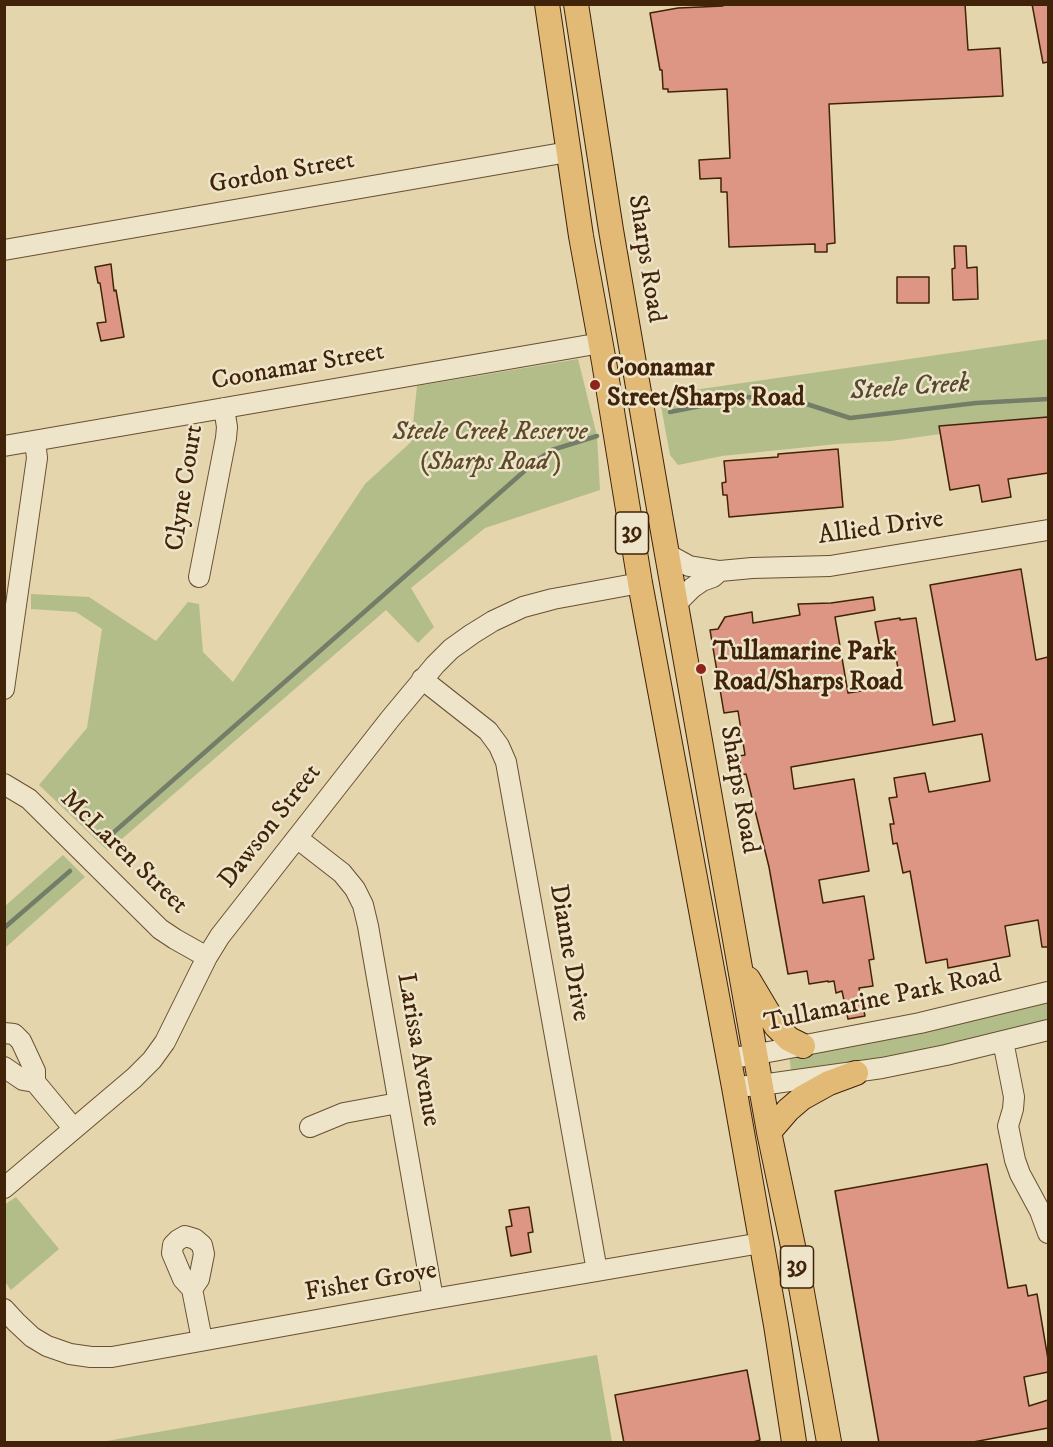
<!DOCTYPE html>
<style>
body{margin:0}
#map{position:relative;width:1053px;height:1447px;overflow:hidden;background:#e4d5ac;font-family:"IM FELL DW Pica",serif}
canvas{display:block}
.frame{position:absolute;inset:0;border:6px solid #402308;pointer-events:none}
</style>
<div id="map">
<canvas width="1053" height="1447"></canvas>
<div class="frame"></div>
</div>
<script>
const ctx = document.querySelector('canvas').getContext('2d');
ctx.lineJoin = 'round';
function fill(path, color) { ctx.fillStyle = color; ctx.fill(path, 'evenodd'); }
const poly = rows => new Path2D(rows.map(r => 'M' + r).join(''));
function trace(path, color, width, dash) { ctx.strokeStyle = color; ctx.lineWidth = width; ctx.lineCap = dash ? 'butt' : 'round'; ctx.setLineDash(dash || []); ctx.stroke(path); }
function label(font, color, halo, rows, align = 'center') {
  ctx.font = font + ' "IM FELL DW Pica",serif'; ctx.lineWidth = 5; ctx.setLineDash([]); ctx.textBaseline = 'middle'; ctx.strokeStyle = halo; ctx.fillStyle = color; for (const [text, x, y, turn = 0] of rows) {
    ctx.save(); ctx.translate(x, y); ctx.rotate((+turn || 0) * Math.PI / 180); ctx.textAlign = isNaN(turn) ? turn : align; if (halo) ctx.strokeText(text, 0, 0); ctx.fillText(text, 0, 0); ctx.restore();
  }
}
fill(poly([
 [1048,339,1048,417,939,427,940,434,891,441,837,444,722,456,678,465,670,455,659,395],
 [578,359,597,436,600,490,485,528,411,588,434,627,418,643,386,610,108,851,39,785,87,728,102,629,76,612,31,609,31,594,89,597,156,641,188,602,199,604,203,652,233,682,365,484,411,442,417,386],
 [63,855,85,877,5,948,5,906],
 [1048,1000,1048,1022,917,1053,792,1077,789,1055],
 [16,1197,59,1249,11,1290,5,1282,4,1205],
 [597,1355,612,1442,101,1442]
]), '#b3bd8a');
trace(poly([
 [670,412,746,397,788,398,850,418,976,403,1048,399],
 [105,840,537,460,552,450,597,436],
 [4,928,70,871]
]), '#737d68', 4.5);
const building = poly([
 [723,4,965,4,968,50,1000,48,1003,96,829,104,835,243,827,244,827,252,815,252,815,244,729,247,727,192,721,192,721,178,700,179,699,160,730,158,727,89,668,92,668,89,663,89,662,70,660,70,650,13,678,8,723,6,723,4],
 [1032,4,1048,4,1048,62,1043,63,1032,4],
 [954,246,966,246,967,268,977,267,978,299,953,300,952,269,955,268,954,246],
 [111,264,114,291,116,290,124,337,101,341,97,323,106,322,100,283,98,283,95,267,111,264],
 [897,277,929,277,929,303,897,303,897,277],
 [1048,417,1048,473,1008,479,1011,497,982,502,979,485,950,490,939,426,1048,417],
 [838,449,843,507,729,517,727,495,723,495,722,483,726,482,724,461,778,457,778,454,838,449],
 [1021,569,1036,660,1048,657,1048,947,1042,947,1038,920,1005,926,1010,956,948,968,947,959,926,963,910,871,903,873,897,843,893,844,890,824,894,824,889,798,897,797,894,778,925,773,929,792,990,781,982,734,791,767,794,789,854,779,869,871,819,880,823,903,864,896,874,959,869,960,873,986,859,988,865,1016,848,1019,842,991,836,993,834,981,828,982,828,981,809,984,807,971,788,974,769,867,746,774,742,775,739,756,745,755,738,711,724,713,710,630,718,629,725,617,752,612,753,623,800,615,798,604,831,603,873,597,875,610,835,617,848,693,901,685,894,646,880,648,875,622,900,618,900,620,916,618,933,725,955,721,930,585,1021,569],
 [987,1164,1008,1288,1026,1285,1028,1296,1037,1294,1048,1359,1048,1372,1024,1377,1029,1406,1048,1400,1048,1428,968,1443,879,1443,835,1191,987,1164],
 [529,1207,533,1232,528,1233,531,1252,511,1256,506,1227,512,1226,509,1210,529,1207],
 [747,1370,760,1440,750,1443,624,1443,615,1395,747,1370]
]);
fill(building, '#dd9683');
trace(building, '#402308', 1.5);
const minor = poly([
 [4,250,568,152],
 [4,446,601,343],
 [667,554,689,566,720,571,752,568,830,566,1048,530],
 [199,577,226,438,227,427,224,408],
 [676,604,692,588,702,581,713,577,720,571],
 [422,679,488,731,499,746,506,762,597,1271],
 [4,689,37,458,35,441],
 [4,784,29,799,160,929,175,939,207,957],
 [297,838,342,873,355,889,363,905,368,926,433,1299],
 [4,1033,14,1034,21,1041,35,1071,35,1082,74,1129],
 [1003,1041,1014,1097,1013,1109,1008,1126,1015,1160,1020,1174,1040,1211,1048,1233],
 [728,1059,774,1051,920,1023,1048,992],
 [4,1067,23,1080,35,1082],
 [734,1087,761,1085,882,1068,946,1055,1048,1030],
 [310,1127,344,1113,398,1103],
 [4,1188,134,1078,152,1060,165,1042,207,957,220,936,390,719,435,665,451,649,472,634,493,621,523,607,553,599,640,583],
 [192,1289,199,1279,204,1254,202,1245,195,1239,185,1236,178,1240,173,1245,172,1253,183,1279,192,1289,202,1340],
 [4,1309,16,1322,32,1337,47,1346,70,1354,91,1357,112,1357,433,1299,761,1243]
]);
const major = poly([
 [547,4,581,236,604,362,640,583,734,1087,776,1325,794,1442],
 [576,4,611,230,661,520,769,1132,798,1270,829,1442],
 [748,979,776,1026,789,1039,803,1046],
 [769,1132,788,1110,802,1098,829,1083,856,1073]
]);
trace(minor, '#695031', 22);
trace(major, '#402308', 26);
trace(minor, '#ede4c9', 20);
trace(major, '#e2ba76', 24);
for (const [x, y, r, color] of [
 [595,385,6,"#8f2418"],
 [701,669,6,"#8f2418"]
]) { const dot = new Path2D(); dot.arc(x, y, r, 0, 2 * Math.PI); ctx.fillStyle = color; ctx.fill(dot); trace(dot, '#ede4c9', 2); }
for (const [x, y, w] of [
 [632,533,33],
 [797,1267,33]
]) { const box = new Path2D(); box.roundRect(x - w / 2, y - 21, w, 42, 4.5); ctx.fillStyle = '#ede4c9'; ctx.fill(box); trace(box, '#402308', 1.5); }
label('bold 24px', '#402308', null, [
 ["39",632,533],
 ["39",797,1267]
]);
label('26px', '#402308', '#ede4c9', [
 ["Gordon Street",282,174,-10],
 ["Sharps Road",645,259,81],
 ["Coonamar Street",298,368,-10],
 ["Clyne Court",186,488,-81],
 ["Allied Drive",881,529,-8],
 ["Sharps Road",738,790,80],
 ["Dawson Street",271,827,-52],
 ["McLaren Street",123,853,44],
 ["Dianne Drive",568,953,80],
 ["Tullamarine Park Road",883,1000,-12],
 ["Larissa Avenue",417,1050,80],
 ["Fisher Grove",371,1283,-10]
]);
label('bold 26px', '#402308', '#ede4c9', [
 ["Coonamar",607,370],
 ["Street/Sharps Road",607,400],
 ["Tullamarine Park",713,654],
 ["Road/Sharps Road",713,684]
], 'left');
label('italic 26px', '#5d4a28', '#ede4c9', [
 ["Steele Creek Reserve",490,434],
 ["(Sharps Road)",490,464]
]);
label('italic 27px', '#554830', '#ede4c9', [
 ["Steele Creek",910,389,-4]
]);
</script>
